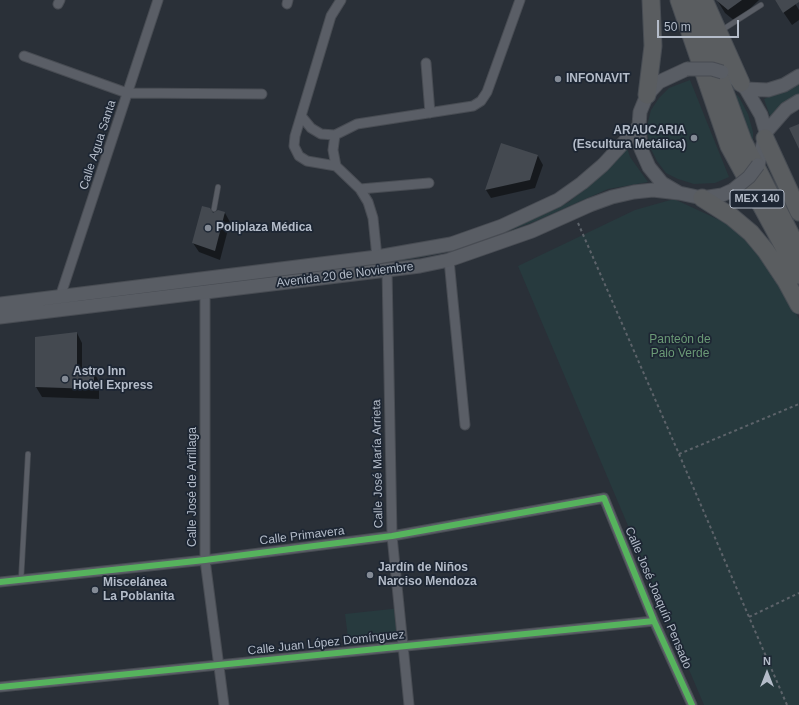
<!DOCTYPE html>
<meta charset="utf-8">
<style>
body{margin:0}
#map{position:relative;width:799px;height:705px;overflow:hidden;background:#2a3038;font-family:Arial,sans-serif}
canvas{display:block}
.north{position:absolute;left:747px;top:653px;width:40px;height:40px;-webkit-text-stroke:3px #1d2633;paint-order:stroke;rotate:0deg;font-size:11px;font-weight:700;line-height:16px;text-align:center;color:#b4bcc9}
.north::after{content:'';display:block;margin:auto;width:14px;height:18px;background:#b4bcc9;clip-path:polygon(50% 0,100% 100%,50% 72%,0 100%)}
.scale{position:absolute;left:657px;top:20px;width:82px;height:18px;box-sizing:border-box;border:2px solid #b4bcc9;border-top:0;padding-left:5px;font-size:12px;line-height:14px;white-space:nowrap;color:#b4bcc9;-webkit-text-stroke:3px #1d2633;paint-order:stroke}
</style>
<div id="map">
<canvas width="799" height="705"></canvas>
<div class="north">N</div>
<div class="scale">50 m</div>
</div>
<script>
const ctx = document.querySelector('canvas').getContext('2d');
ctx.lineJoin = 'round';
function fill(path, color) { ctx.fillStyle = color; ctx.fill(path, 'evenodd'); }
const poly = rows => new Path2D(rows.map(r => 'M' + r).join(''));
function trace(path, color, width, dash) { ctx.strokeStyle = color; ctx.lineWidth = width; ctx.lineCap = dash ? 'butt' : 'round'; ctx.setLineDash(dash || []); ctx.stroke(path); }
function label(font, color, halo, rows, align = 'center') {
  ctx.font = font + ' Arial,sans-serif'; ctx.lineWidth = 3.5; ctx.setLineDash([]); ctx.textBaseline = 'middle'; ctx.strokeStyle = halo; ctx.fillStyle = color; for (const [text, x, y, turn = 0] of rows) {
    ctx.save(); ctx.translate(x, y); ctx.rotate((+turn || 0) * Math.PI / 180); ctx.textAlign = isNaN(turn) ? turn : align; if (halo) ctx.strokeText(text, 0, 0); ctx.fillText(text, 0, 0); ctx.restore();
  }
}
fill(poly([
 [690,80,729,177,715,183,694,184,678,179,666,173,657,161,649,145,647,126,651,110,659,98,669,88],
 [799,83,799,95,785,103,770,116,764,99],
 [726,85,739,97,748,114,753,132,753,152],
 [626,145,630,157,648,182,608,189,536,221,454,251,394,262,0,313,0,310,454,249,502,233,569,202,601,174],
 [674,199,730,225,751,241,781,282,799,319,799,705,704,705,518,266,635,210],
 [401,608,404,639,349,645,345,614]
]), '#273a3e');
fill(poly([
 [717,0,759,0,736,22,725,13],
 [775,0,793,0,799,10,799,20,792,25],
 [502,144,538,156,543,165,535,188,491,198,486,190],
 [225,213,230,222,220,260,199,252,193,243],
 [77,333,82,343,82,372,94,372,99,382,99,399,42,397,36,387]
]), '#0007');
fill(poly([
 [716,0,742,0,728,10],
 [775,0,799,0,799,2,783,13],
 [799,124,799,149,789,128],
 [501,143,538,155,530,180,485,190],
 [202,206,210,208,213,213,218,210,225,212,215,251,192,243],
 [77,332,77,371,94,371,94,389,35,387,35,337]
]), '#444950');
const lane = poly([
 [722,30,761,5],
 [214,209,218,187],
 [21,580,28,454]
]);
const street = poly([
 [341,0,331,16,295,136,294,146,299,156,307,161,336,166,360,189,368,202,373,218,377,257],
 [58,4,60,0],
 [287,4,288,0],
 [24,56,127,93,262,94],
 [426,63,430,113],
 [302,117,311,128,321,134,335,135,357,124,473,106,481,101,487,92,520,0],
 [335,135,333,150,336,166],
 [360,189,429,183],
 [449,260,465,425],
 [387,269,392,536,409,705],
 [205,293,205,560,224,705],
 [60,297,158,0],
 [0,582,205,560,392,536,604,498,654,621,692,705],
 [0,687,654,621]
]);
const secondary = poly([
 [687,69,659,82,647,95,640,112,639,126,641,149,649,167,662,183,679,193,702,198,722,195,733,190],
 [734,78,746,89,761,115,766,132,758,165],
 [746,89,768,90,784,85,799,76],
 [766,132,786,109,799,101],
 [0,304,377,257,451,244,502,226,558,200,582,183,603,165,639,126],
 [0,317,420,266,449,260,532,231,590,205,612,197,634,192,653,190,679,193]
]);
const highway = poly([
 [679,0,729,146,799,275],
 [691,0,743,141,799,251],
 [704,0,741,83],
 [647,95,653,46,651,0],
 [765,138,799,212],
 [702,198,732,217,751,233,766,251,786,281,799,305]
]);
trace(lane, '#484c53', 6);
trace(street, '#484c53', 11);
trace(secondary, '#484c53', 15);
trace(highway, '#474c53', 19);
trace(poly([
 [578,223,679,454,799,404],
 [679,454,749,617],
 [787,705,749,617,799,593]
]), '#5d636a', 2, [3, 3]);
trace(lane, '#5a5e66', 4.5);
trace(street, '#5a5e66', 9);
trace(secondary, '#595d64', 13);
trace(highway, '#5a5d60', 17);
const secondaryBridge = poly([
 [687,69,712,69,722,72],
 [733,190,749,177,758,165]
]);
trace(secondaryBridge, '#484c53', 15, []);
trace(secondaryBridge, '#595d64', 13);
trace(poly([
 [0,582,205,560,392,536,604,498,654,621,692,705],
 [0,687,654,621]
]), '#56b35d', 6);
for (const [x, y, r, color] of [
 [558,79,4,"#848b96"],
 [694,138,4,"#848b96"],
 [208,228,4,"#848b96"],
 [65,379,4,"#848b96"],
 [370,575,4,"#848b96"],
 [95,590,4,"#848b96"]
]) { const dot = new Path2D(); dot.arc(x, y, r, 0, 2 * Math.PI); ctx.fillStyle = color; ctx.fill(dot); trace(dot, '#1d2633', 1.5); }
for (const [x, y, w] of [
 [757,199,54]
]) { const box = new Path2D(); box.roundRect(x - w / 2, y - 9, w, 18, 3); ctx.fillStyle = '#1d2633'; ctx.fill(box); trace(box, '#b4bcc9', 1); }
label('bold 11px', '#b4bcc9', null, [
 ["MEX 140",757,199]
]);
label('bold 12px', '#b4bcc9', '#1d2633', [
 ["INFONAVIT",566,79],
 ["ARAUCARIA",686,131,"right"],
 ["(Escultura Metálica)",686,145,"right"],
 ["Poliplaza Médica",216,228],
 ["Astro Inn",73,372],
 ["Hotel Express",73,386],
 ["Jardín de Niños",378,568],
 ["Narciso Mendoza",378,582],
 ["Miscelánea",103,583],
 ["La Poblanita",103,597]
], 'left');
label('12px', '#b4bcc9', '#1d2633', [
 ["Calle Agua Santa",98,145,-72],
 ["Avenida 20 de Noviembre",345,275,-7],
 ["Calle José María Arrieta",378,464,-91],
 ["Calle José de Arrillaga",193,487,-90],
 ["Calle Primavera",302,536,-7],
 ["Calle José Joaquín Pensado",658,598,67],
 ["Calle Juan López Domínguez",326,643,-6]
]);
label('12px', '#6b9a76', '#1d2633', [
 ["Panteón de",680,340],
 ["Palo Verde",680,354]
]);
</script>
